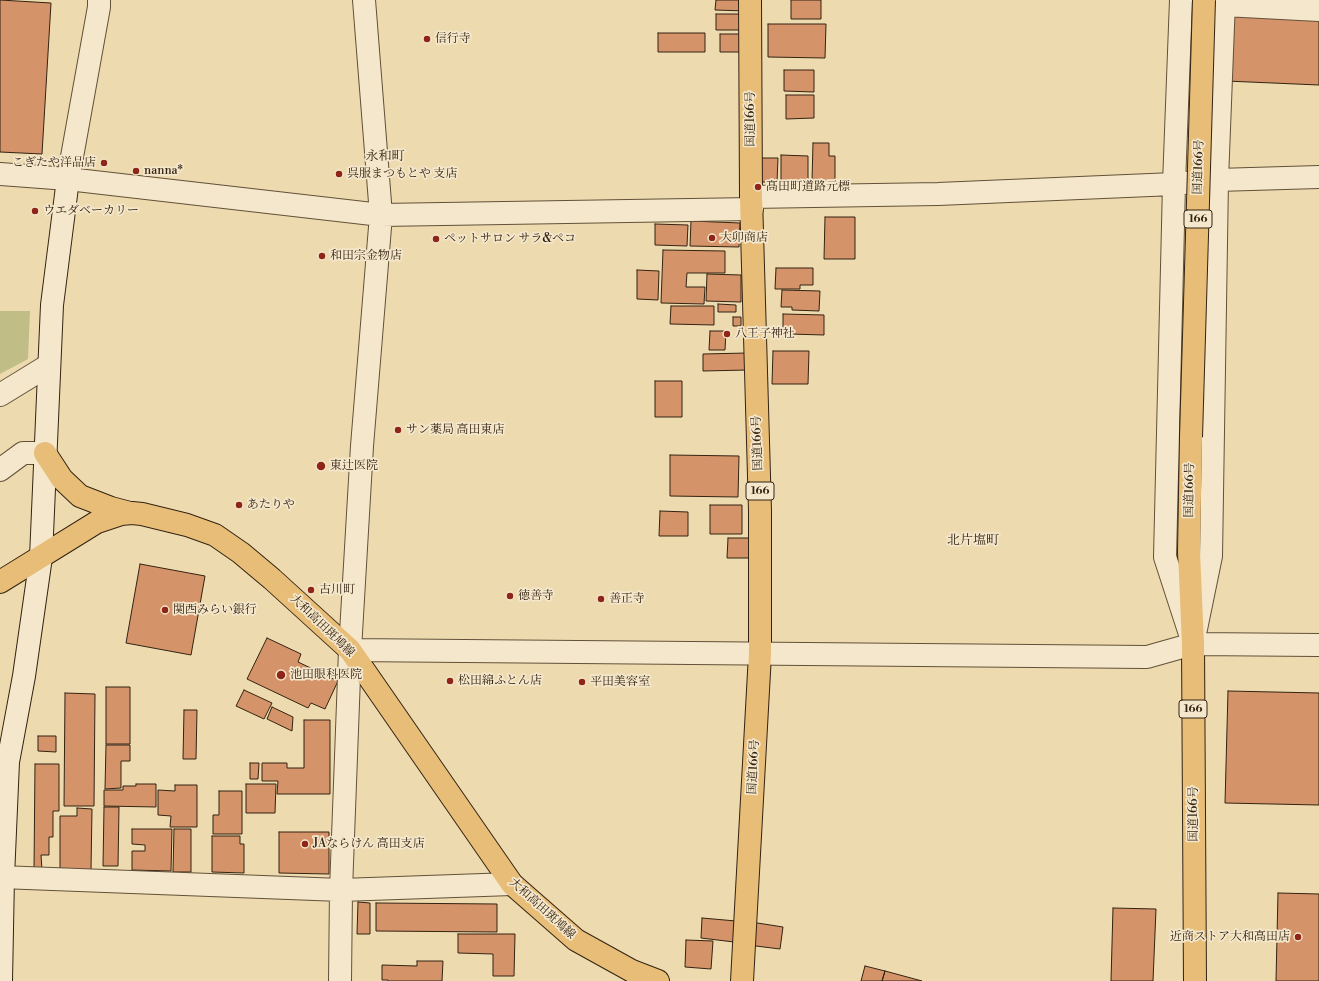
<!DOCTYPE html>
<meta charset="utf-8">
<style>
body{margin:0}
canvas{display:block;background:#eedaaf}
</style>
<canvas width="1319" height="981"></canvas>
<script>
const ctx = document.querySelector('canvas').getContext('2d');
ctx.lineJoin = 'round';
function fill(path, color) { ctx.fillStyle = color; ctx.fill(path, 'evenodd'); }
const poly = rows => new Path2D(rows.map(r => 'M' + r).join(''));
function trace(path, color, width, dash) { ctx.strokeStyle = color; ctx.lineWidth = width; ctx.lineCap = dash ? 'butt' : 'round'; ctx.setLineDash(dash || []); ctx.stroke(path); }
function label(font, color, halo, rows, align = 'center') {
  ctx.font = font + ' "Libre Bodoni","Noto Serif JP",serif'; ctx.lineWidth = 3.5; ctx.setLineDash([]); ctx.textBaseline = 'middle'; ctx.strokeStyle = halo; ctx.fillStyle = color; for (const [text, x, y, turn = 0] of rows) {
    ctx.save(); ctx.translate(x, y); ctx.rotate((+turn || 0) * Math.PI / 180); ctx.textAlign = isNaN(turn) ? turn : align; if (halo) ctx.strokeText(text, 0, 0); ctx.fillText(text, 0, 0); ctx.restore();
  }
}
fill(poly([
 [0,311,30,311,28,359,0,374]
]), '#c0bd86');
const building = poly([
 [0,0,51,3,42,154,0,152,0,0],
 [716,0,745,0,746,11,715,10,716,0],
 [791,0,821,0,821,19,791,19,791,0],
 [716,14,745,14,745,30,716,30,716,14],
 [1229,15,1319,19,1319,85,1226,81,1229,15],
 [768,24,826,24,825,58,768,57,768,24],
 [658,33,705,33,705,52,658,52,658,33],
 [720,34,745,34,745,52,720,52,720,34],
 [784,70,814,70,814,92,784,91,784,70],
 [786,95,814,95,814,118,786,119,786,95],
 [813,143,829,143,829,156,835,156,835,181,812,181,813,143],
 [781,155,808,156,808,181,781,181,781,155],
 [761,158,778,158,777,182,760,182,761,158],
 [825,217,855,217,855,259,824,259,825,217],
 [691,221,740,223,739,247,690,246,691,221],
 [655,224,688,225,687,246,655,245,655,224],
 [663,250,725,251,725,273,687,273,686,287,705,287,704,304,661,303,663,250],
 [776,268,813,268,813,285,800,285,800,289,775,289,776,268],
 [637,270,659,271,658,300,637,299,637,270],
 [707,274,741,275,741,302,706,301,707,274],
 [782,290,820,291,819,311,792,310,792,307,781,307,782,290],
 [718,304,736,305,736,312,718,312,718,304],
 [671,306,714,306,714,325,670,324,671,306],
 [783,314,824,315,824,335,789,334,789,330,783,330,783,314],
 [733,317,741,317,741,326,733,326,733,317],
 [710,331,726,331,725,350,709,350,710,331],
 [773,351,809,351,808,384,772,384,773,351],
 [747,353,747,370,703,371,703,354,747,353],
 [655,381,682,381,682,417,655,417,655,381],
 [670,455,739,456,738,497,670,496,670,455],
 [710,505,742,505,742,534,710,534,710,505],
 [660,511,688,512,688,536,659,536,660,511],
 [728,538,757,538,757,558,727,558,728,538],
 [140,564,205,576,191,655,126,643,140,564],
 [267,638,301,654,298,662,338,681,325,709,311,703,308,708,247,679,267,638],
 [106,687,130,687,130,744,106,744,106,687],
 [244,690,272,703,264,719,236,706,244,690],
 [1228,691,1319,693,1319,805,1225,803,1228,691],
 [65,693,95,694,94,806,64,806,65,693],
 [272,707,293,717,292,731,267,719,272,707],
 [184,710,197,710,196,759,183,759,184,710],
 [304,720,330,720,330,794,277,794,278,781,262,781,262,763,287,763,287,768,304,768,304,720],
 [38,736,56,736,56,752,38,751,38,736],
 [106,745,130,745,130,761,121,761,121,788,105,789,106,745],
 [250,763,259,763,258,779,250,779,250,763],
 [35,764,59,764,59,811,53,811,53,837,49,837,49,855,41,855,42,870,34,870,35,764],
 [136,784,156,784,156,807,104,806,104,790,123,790,123,786,136,786,136,784],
 [246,784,276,784,275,813,246,813,246,784],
 [175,785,197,785,197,827,170,827,171,816,158,815,158,790,175,791,175,785],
 [219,791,242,791,242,834,213,834,213,815,219,815,219,791],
 [104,807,119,807,118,866,103,866,104,807],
 [77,808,92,809,91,870,60,870,60,816,77,816,77,808],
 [132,829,172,829,171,871,132,870,132,851,145,851,145,845,132,844,132,829],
 [174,829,191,829,191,872,173,872,174,829],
 [279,832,329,832,329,874,279,873,279,832],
 [212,836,240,836,240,844,244,844,244,873,212,872,212,836],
 [1278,893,1319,894,1319,981,1276,981,1278,893],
 [358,902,370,903,370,934,357,934,358,902],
 [376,903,497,904,497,932,376,931,376,903],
 [1113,908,1156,909,1153,981,1111,981,1113,908],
 [702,918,736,921,734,942,701,938,702,918],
 [751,922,783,927,780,949,748,945,751,922],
 [458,934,515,934,514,976,493,976,493,954,458,953,458,934],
 [686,940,713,941,711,969,685,967,686,940],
 [417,961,443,961,442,981,388,981,388,980,382,980,382,965,417,966,417,961],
 [865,966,885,971,882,981,861,981,865,966],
 [885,971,922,981,882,981,885,971]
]);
fill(building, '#d49369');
trace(building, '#332312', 1);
const street = poly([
 [1181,0,1174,184,1165,557,1190,634],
 [1224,5,1319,10],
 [0,174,68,179,381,215,752,209],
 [68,179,99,7,99,0],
 [751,197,938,194,1174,184,1217,180,1319,177],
 [0,395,49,365],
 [0,470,23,453,45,453],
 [1196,629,1211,556,1217,180,1224,0],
 [350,650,1147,657,1193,644,1319,645],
 [0,877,341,890,512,884],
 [340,981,341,890,350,650,362,446,381,215,364,0]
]);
const secondary = poly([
 [1,981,3,877,8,762,24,676,41,557,52,305,68,179]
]);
const primary = poly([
 [45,453,62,479,80,496,111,508,130,513],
 [0,582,97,522,121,514,132,513,142,514,187,525,215,535,241,553,272,579,350,650,512,884,576,940,632,971,658,981]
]);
const highway = poly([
 [1191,437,1189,552,1193,644,1195,981],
 [742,981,760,654,760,511,751,197,750,0]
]);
trace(street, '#625139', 24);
trace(secondary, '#332312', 24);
trace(primary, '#332312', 24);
trace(highway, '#332312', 24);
trace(street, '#f4e7cb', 22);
trace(secondary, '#f4e7cb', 22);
trace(primary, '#e7bd78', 22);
trace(highway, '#e7bd78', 22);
const highwayBridge = poly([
 [1191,437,1204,0]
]);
trace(highwayBridge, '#332312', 24, []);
trace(highwayBridge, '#e7bd78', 22);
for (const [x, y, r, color] of [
 [427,39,4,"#8f2418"],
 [104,163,4,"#8f2418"],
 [136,171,4,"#8f2418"],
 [339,174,4,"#8f2418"],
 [758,187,4,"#8f2418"],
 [35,211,4,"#8f2418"],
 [712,238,4,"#8f2418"],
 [436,239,4,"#8f2418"],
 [322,256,4,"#8f2418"],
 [727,334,4,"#8f2418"],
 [398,430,4,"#8f2418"],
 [321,466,5,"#8f2418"],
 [239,505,4,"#8f2418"],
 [311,590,4,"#8f2418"],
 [510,596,4,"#8f2418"],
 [601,599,4,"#8f2418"],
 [165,610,4,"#8f2418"],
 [281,675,5,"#8f2418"],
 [450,681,4,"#8f2418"],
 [582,682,4,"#8f2418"],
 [305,844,4,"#8f2418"],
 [1298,937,4,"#8f2418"]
]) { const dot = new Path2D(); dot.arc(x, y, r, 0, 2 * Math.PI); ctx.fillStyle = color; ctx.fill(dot); trace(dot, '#f4e7cb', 1.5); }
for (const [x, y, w] of [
 [1198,219,28],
 [760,491,28],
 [1193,709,28]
]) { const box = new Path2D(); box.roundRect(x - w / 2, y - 9, w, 18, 3); ctx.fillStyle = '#f4e7cb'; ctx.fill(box); trace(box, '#332312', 1); }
label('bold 11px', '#332312', null, [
 ["166",1198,219],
 ["166",760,491],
 ["166",1193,709]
]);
label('12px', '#332312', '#f4e7cb', [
 ["信行寺",435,39],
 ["こぎたや洋品店",96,163,"right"],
 ["nanna*",144,171],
 ["呉服まつもとや 支店",347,174],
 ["髙田町道路元標",766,187],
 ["ウエダベーカリー",43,211],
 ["大卯商店",720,238],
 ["ペットサロン サラ&ペコ",444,239],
 ["和田宗金物店",330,256],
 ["八王子神社",735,334],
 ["サン薬局 高田東店",406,430],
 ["東辻医院",330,466],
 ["あたりや",247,505],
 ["古川町",319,590],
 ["徳善寺",518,596],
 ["善正寺",609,599],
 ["関西みらい銀行",173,610],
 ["池田眼科医院",290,675],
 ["松田綿ふとん店",458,681],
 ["平田美容室",590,682],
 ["JAならけん 高田支店",313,844],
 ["近商ストア大和高田店",1290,937,"right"]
], 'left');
label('12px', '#332312', '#f4e7cb', [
 ["国道166号",751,119,-90],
 ["国道166号",1199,167,-88],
 ["国道166号",758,443,-92],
 ["国道166号",1190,490,-89],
 ["大和高田斑鳩線",322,626,44],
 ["国道166号",754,767,-87],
 ["国道166号",1194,814,-90],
 ["大和高田斑鳩線",542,909,42]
]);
label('13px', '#332312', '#f4e7cb', [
 ["永和町",385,157],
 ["北片塩町",973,541]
]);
</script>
